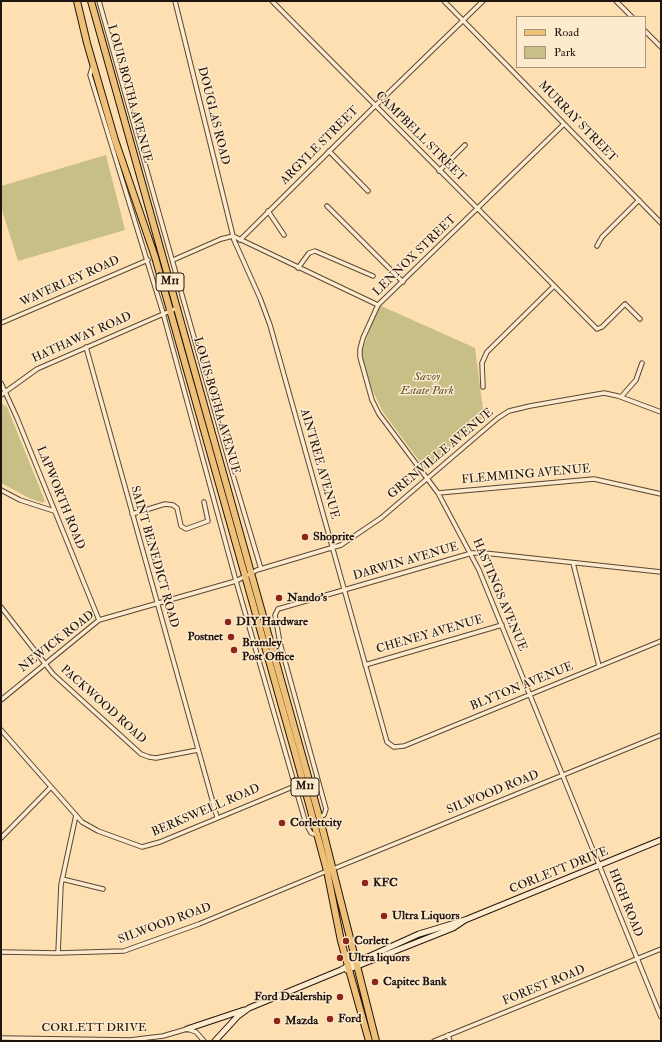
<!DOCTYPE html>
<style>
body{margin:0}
#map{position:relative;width:662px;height:1042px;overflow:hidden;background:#fddfb1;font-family:"IM FELL Double Pica",serif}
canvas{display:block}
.frame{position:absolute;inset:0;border:2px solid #20150e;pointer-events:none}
.legend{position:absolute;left:516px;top:16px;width:130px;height:52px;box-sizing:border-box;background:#feeacc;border:1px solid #a59580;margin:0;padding:5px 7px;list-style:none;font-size:12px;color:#20150e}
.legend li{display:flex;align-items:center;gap:8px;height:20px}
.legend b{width:20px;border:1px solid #a59580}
</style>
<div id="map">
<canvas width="662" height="1042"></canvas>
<div class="frame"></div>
<ul class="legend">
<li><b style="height:5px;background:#eec078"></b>Road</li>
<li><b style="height:11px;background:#c8bf86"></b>Park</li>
</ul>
</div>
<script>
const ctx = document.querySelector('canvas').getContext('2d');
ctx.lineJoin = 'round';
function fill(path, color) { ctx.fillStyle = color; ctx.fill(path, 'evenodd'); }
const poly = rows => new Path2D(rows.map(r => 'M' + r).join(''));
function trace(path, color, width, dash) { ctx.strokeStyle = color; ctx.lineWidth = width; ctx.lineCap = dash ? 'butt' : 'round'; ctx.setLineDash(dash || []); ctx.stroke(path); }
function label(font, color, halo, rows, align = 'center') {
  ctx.font = font + ' "IM FELL Double Pica",serif'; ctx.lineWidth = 3; ctx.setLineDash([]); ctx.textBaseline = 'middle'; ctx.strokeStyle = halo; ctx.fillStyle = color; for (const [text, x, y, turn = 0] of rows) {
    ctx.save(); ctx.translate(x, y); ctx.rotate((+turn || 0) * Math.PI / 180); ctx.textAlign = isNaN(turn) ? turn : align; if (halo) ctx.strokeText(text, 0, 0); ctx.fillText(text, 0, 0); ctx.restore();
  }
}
fill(poly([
 [106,155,125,230,18,261,1,207,1,186],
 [379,305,475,348,484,417,426,470,383,412,368,381,361,353],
 [1,403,7,407,45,501,43,503,29,498,1,483]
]), '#c8bf86');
const street = poly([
 [99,1,232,472,261,569],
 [175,1,234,240,260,298,270,325,387,742,394,747,404,746,661,641],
 [272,1,597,329,602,327,625,304,640,319],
 [444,1,661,223],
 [616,1,632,17],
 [645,31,661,47],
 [93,65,90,75,163,313,236,581,306,824,311,833,317,835],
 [564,124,378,305,363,338,360,349,360,357,372,400,379,414,438,493,479,570,661,1017],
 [329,151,368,191],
 [439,171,465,145],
 [327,206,403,282],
 [268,211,284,235],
 [233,236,378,305],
 [240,240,375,106,483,1],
 [597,246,602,237,639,200],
 [173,260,221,239,233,236],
 [298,268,309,253,315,251,373,276],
 [1,323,148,260],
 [86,347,217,817],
 [1,383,17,418,99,620],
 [483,387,482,363,487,352,553,287],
 [1,395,37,369,177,308],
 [621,397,636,380,642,363],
 [1,490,20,500,54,511],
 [438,493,594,479,661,494],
 [132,514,165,504,173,505,177,508,181,526,186,529,208,521,204,502],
 [573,563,599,666],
 [1,607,53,674,141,754,149,757,156,758,198,750],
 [365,665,502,625],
 [1,700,99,620,236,581,257,570,341,545,381,518,498,418,509,411,530,406,604,393,618,396,661,412],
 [1,730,82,822,98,831,142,847,160,842,295,786],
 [320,817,324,815,326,809,280,643,275,615,278,609,472,553,484,553,661,572],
 [1,838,51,787],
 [333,869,661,735],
 [62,879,103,889],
 [1,952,58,953,124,951,199,924,327,871],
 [58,953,61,885,76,815],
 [448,1035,450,1041],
 [1,1038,130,1040,163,1036,187,1029,196,1032,204,1041],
 [434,1041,661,949]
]);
const secondary = poly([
 [347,970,453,928,465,920],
 [187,1029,244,1010],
 [215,1041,238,1016,249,1008,341,970,348,966,419,934,465,920,661,840]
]);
const primary = poly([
 [77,1,87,43,115,140,155,257,299,767,327,871,341,941,369,1041],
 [91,1,321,823,376,1041]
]);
trace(street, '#574837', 5.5);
trace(secondary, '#20150e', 7);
trace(primary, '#20150e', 8);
trace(street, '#feeacc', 3.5);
trace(secondary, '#feeacc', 5);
trace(primary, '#eec078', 6);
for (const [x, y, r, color] of [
 [305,537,4,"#8f2418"],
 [279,598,4,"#8f2418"],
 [228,622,4,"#8f2418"],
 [231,637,4,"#8f2418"],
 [234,650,4,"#8f2418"],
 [282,823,4,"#8f2418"],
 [365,883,4,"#8f2418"],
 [384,916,4,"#8f2418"],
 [346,941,4,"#8f2418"],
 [340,958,4,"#8f2418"],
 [375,982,4,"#8f2418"],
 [340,997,4,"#8f2418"],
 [330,1019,4,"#8f2418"],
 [277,1021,4,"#8f2418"]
]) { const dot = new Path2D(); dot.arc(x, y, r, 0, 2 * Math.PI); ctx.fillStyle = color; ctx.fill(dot); trace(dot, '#feeacc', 1.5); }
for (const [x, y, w] of [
 [170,282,28],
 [305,787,28]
]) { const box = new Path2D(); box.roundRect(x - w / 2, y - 9, w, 18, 3); ctx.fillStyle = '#feeacc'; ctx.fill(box); trace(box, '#20150e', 1); }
label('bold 11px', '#20150e', null, [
 ["M11",170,282],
 ["M11",305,787]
]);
label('12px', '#20150e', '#feeacc', [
 ["LOUIS BOTHA AVENUE",129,94,75],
 ["DOUGLAS ROAD",213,116,76],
 ["MURRAY STREET",577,122,46],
 ["CAMPBELL STREET",420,137,45],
 ["ARGYLE STREET",320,146,-45],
 ["LENNOX STREET",415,256,-44],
 ["WAVERLEY ROAD",70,282,-24],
 ["HATHAWAY ROAD",82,338,-24],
 ["LOUIS BOTHA AVENUE",216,406,74],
 ["GRENVILLE AVENUE",441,454,-40],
 ["AINTREE AVENUE",319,464,74],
 ["FLEMMING AVENUE",526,475,-5],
 ["LAPWORTH ROAD",60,498,68],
 ["SAINT BENEDICT ROAD",154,557,74],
 ["DARWIN AVENUE",406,562,-16],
 ["HASTINGS AVENUE",499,595,67],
 ["CHENEY AVENUE",430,635,-16],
 ["NEWICK ROAD",57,642,-38],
 ["BLYTON AVENUE",522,687,-22],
 ["PACKWOOD ROAD",103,705,42],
 ["SILWOOD ROAD",493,793,-22],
 ["BERKSWELL ROAD",206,811,-23],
 ["CORLETT DRIVE",559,871,-22],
 ["HIGH ROAD",625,903,68],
 ["SILWOOD ROAD",165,924,-20],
 ["FOREST ROAD",544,986,-22],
 ["CORLETT DRIVE",94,1028]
]);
label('italic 12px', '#5b5038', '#feeacc', [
 ["Savoy",427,377],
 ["Estate Park",427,391]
]);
label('bold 12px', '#20150e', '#feeacc', [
 ["Shoprite",313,537],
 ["Nando's",287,598],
 ["DIY Hardware",236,622],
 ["Postnet",223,637,"right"],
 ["Bramley",242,643],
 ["Post Office",242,657],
 ["Corlettcity",290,823],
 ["KFC",373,883],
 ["Ultra Liquors",392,916],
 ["Corlett",354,941],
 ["Ultra liquors",348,958],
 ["Capitec Bank",383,982],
 ["Ford Dealership",332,997,"right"],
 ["Ford",338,1019],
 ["Mazda",285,1021]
], 'left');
</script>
